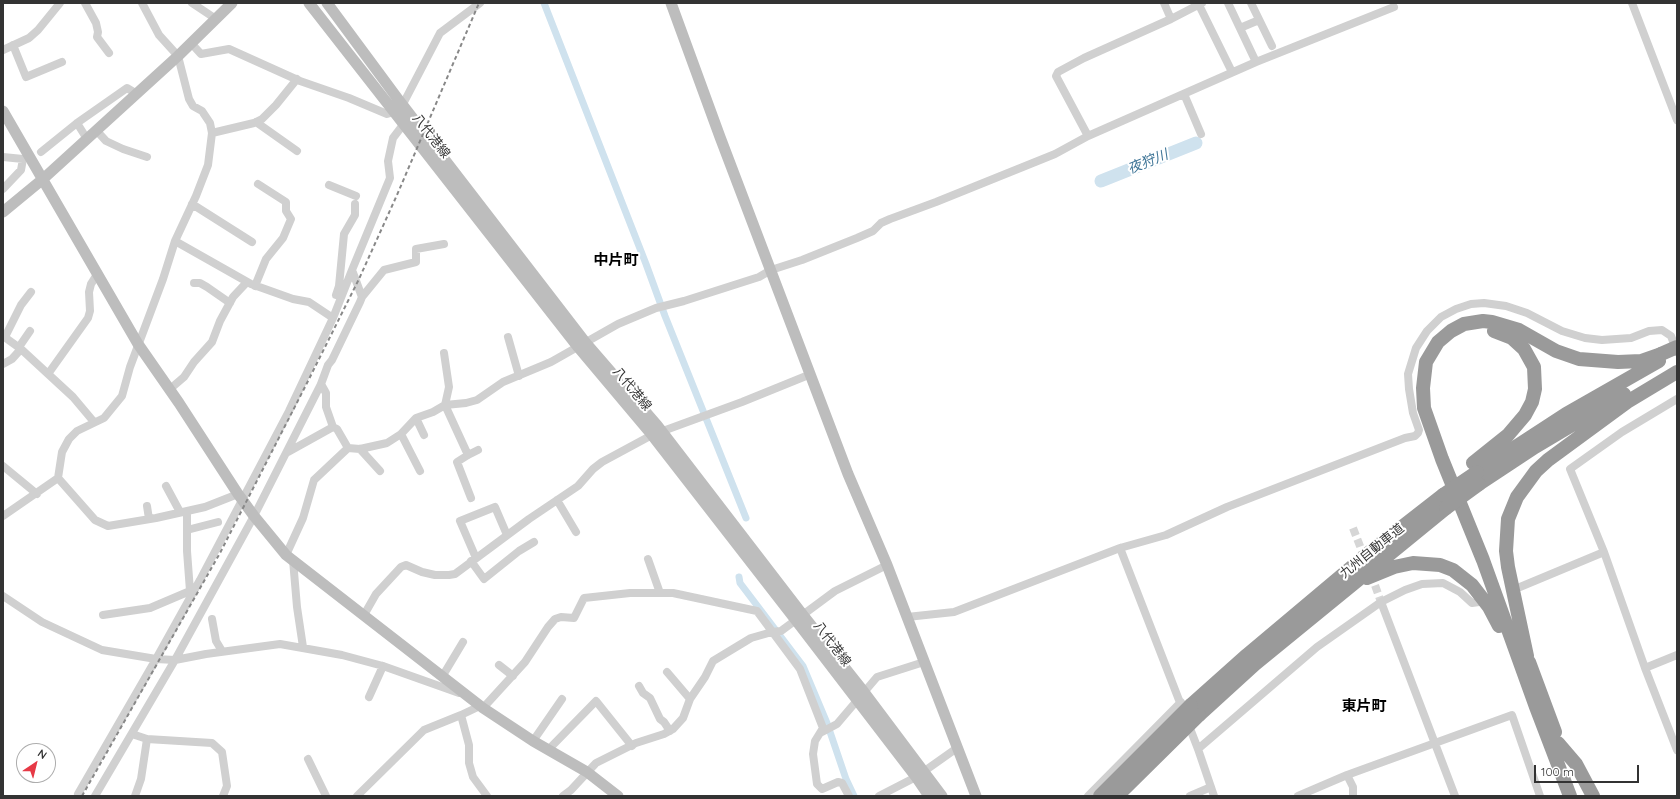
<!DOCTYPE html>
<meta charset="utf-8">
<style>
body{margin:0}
#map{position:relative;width:1680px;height:799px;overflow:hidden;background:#fff;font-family:Quicksand,sans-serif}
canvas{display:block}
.frame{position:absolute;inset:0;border:4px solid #333;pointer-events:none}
.north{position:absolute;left:16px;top:743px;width:40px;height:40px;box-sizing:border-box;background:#fff;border:1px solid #adadad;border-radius:50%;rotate:35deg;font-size:11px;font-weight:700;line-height:16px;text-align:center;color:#333}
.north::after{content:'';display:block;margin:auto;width:14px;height:18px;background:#e63946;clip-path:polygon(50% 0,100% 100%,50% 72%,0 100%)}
.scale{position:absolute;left:1534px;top:765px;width:105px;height:18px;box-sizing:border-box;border:2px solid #333;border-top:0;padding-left:5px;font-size:12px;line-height:14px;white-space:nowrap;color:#333;-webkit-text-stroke:3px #fff;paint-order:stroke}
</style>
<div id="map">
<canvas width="1680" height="799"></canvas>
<div class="frame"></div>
<div class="north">N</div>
<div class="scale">100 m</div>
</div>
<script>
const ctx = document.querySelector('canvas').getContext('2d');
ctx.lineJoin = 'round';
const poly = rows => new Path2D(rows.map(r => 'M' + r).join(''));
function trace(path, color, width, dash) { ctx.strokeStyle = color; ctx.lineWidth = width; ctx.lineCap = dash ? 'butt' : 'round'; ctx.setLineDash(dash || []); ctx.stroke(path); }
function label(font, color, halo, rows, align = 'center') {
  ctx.font = font + ' Quicksand,"Noto Sans JP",sans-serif'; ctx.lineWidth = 4; ctx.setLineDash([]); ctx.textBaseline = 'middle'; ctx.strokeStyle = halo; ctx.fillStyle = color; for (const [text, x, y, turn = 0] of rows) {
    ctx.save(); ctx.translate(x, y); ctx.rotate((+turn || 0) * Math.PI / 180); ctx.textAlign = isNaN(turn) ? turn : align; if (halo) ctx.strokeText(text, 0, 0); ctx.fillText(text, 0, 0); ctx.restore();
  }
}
trace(poly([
 [544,3,646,264,665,316,746,518],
 [739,577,740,583,803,666,827,723,846,779,854,796]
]), '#cfe2ee', 7);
trace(poly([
 [1101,181,1196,143]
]), '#cfe2ee', 13);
trace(poly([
 [1353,528,1365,559],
 [1371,574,1381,602]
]), '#d6d6d6', 8, [8, 4]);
trace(poly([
 [85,3,96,23,98,32,97,37,109,53],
 [192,3,216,19],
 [1164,3,1171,19],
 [1228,3,1256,62],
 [1251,3,1272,46],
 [1632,3,1677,120],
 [1199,5,1232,72],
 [1240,28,1259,20],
 [191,43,201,54,229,49,300,81,349,98,387,114,394,112,403,104,440,33,480,3],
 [13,45,26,77,62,62],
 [3,50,29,38,38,30,60,3],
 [1184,94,1201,134],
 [256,122,297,151],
 [77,123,87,139],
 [96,130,106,141,123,149,147,157],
 [212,133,254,123,262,119,276,105,297,79],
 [1088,136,1056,76,1058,72,1084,58,1171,19,1202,3],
 [41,152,77,123,127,88,137,94],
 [3,157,23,159,21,170,3,189],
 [329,185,356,196],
 [192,204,252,242],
 [175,241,251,284,293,299,309,302,333,318],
 [194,283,200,283,207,287,230,303],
 [255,286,266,259,283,238,291,219,286,211,286,202,258,184],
 [336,295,339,286,344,234,355,215,355,204],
 [362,297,384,270,416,262,416,249,444,244],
 [3,336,21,349,73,397,94,422],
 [5,337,21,305,31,292],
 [508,337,519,376],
 [19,347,30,331],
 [444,353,449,387,445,405,468,455,478,450],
 [3,364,12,359,21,349],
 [48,374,88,318,90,311,89,292,91,284,98,273],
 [321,384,326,393,326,407,333,427,337,429,348,448,360,449,387,443,401,434,416,418,433,412,445,405,466,403,477,400,503,382,551,362,618,324,656,308,684,301,759,277,771,270,802,260,857,238,873,231,881,223,890,219,936,202,1055,154,1088,136,1256,62,1394,7],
 [170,389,184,377,194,362,212,342,220,321,233,297,247,282],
 [1677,399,1622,432,1570,469,1604,552,1645,668,1677,750],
 [416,418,424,435],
 [401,434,420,471],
 [360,449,380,471],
 [288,452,333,427],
 [468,455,457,462,471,498],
 [3,466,37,494],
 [58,478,95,520,108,526,156,518,205,507,238,494],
 [166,486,180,512],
 [557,500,576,532],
 [147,506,149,519],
 [3,516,58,478,62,452,69,439,77,431,104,418,122,396,130,367,163,279,175,241,196,196,208,165,212,133,210,123,202,111,193,106,189,99,178,56,159,35,142,3],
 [187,530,218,522],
 [1120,548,1198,749,1214,796],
 [286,555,303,518,314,480,348,448],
 [476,558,460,521,495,507,507,535],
 [648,559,660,593],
 [293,560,297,607,303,647],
 [471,561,484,579,519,551,534,542],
 [1520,587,1604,552],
 [3,596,42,622,102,650,156,659,175,660,206,654,280,644,342,655,383,666,459,693],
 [1381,602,1455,796],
 [103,615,150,608,190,591,187,551,187,511],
 [364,615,376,594,401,567,406,565,422,572,435,575,449,575,455,574,529,519,578,486,593,469,602,462,652,435,742,402,811,374],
 [907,617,954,612,1120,548,1166,535,1227,507,1405,438,1415,436,1418,433,1419,430,1413,413,1409,389,1408,374,1416,348,1427,331,1441,317,1456,309,1471,304,1484,303,1506,306,1527,313,1562,331,1585,338,1602,340,1631,338,1649,331,1662,330,1671,336,1677,352],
 [212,619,216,641,222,651],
 [499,665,513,676],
 [1645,668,1677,655],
 [667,672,690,699],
 [442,677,463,642],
 [639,686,643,693,650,698,660,719,664,722,670,731],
 [369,697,383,666],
 [483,708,525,662,548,627,555,619,561,617,574,618,584,598,630,593,673,593,757,611,800,669,823,728,815,741,813,754,817,784,822,789,838,782,842,783,849,796],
 [461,715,469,745,469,763,473,777,487,796],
 [822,732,837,724,877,677,924,662],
 [132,734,147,739,141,779,135,796],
 [147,739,212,743,222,752,227,786,223,796],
 [533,741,562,699],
 [549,749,596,701,632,746],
 [1198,749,1317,647,1381,602,1405,590,1422,584,1443,583,1460,592,1472,603,1479,602],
 [308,759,326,796],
 [1347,775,1353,787,1353,796],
 [78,794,156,659,200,580,289,411,333,318,352,270],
 [95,796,175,660,254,516,321,384,328,365,332,360,360,302,362,297,352,270,390,178,388,161,393,138,406,121],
 [357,796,424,730,461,715,480,706],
 [563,796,571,790,596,763,636,743,664,734,673,729,683,718,690,699,705,677,713,661,751,638,772,632,781,631,835,591,887,565],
 [879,796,916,777,957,748],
 [1088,796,1181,702],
 [1190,796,1211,787],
 [1298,796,1347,775,1512,715,1540,796]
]), '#d0d0d0', 8);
trace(poly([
 [309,3,578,347,652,435,795,619,916,777,929,796],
 [327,3,398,99,586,343,657,425,803,615,864,692,942,796],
 [671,3,720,137,848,474,887,565,976,796],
 [3,111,138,344,179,403,238,494,254,516,286,555,483,708,533,741,587,772,618,796],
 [3,212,43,179,178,56,232,3]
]), '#bdbdbd', 11);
trace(poly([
 [1473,463,1508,435,1525,415,1532,402,1535,389,1534,367,1524,349,1512,338,1494,331],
 [1477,472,1566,414,1659,361],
 [1479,484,1535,447,1624,394],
 [1367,578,1394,567,1413,563,1440,565,1453,570,1472,585,1489,607,1499,626],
 [1527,656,1508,567,1506,551,1508,519,1517,497,1536,471,1548,460,1627,402,1677,372],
 [1529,662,1555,732],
 [1191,705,1247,655,1366,555,1443,495],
 [1199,715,1255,664,1446,508],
 [1558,743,1576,764,1593,796],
 [1570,796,1536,707,1483,560,1442,459,1424,408,1423,388,1426,362,1438,342,1451,331,1464,324,1483,321,1492,322,1519,330,1556,351,1579,359,1618,362,1641,361,1661,354]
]), '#9a9a9a', 14);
trace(poly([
 [82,796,220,553,308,381,359,279,397,195,479,3]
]), '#888', 2, [4, 3]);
trace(poly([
 [1661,354,1677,347],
 [1443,495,1477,472],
 [1446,508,1479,484],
 [1100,796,1191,705],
 [1117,796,1199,715]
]), '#9a9a9a', 14);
label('13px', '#333', '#fff', [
 ["八代港線",431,136,52],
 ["八代港線",632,389,50],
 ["九州自動車道",1372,551,-39],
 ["八代港線",832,644,53]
]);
label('italic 14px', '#3f7597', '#fff', [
 ["夜狩川",1148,162,-22]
]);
label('bold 15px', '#000', '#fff', [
 ["中片町",616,260],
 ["東片町",1364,706]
]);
</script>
